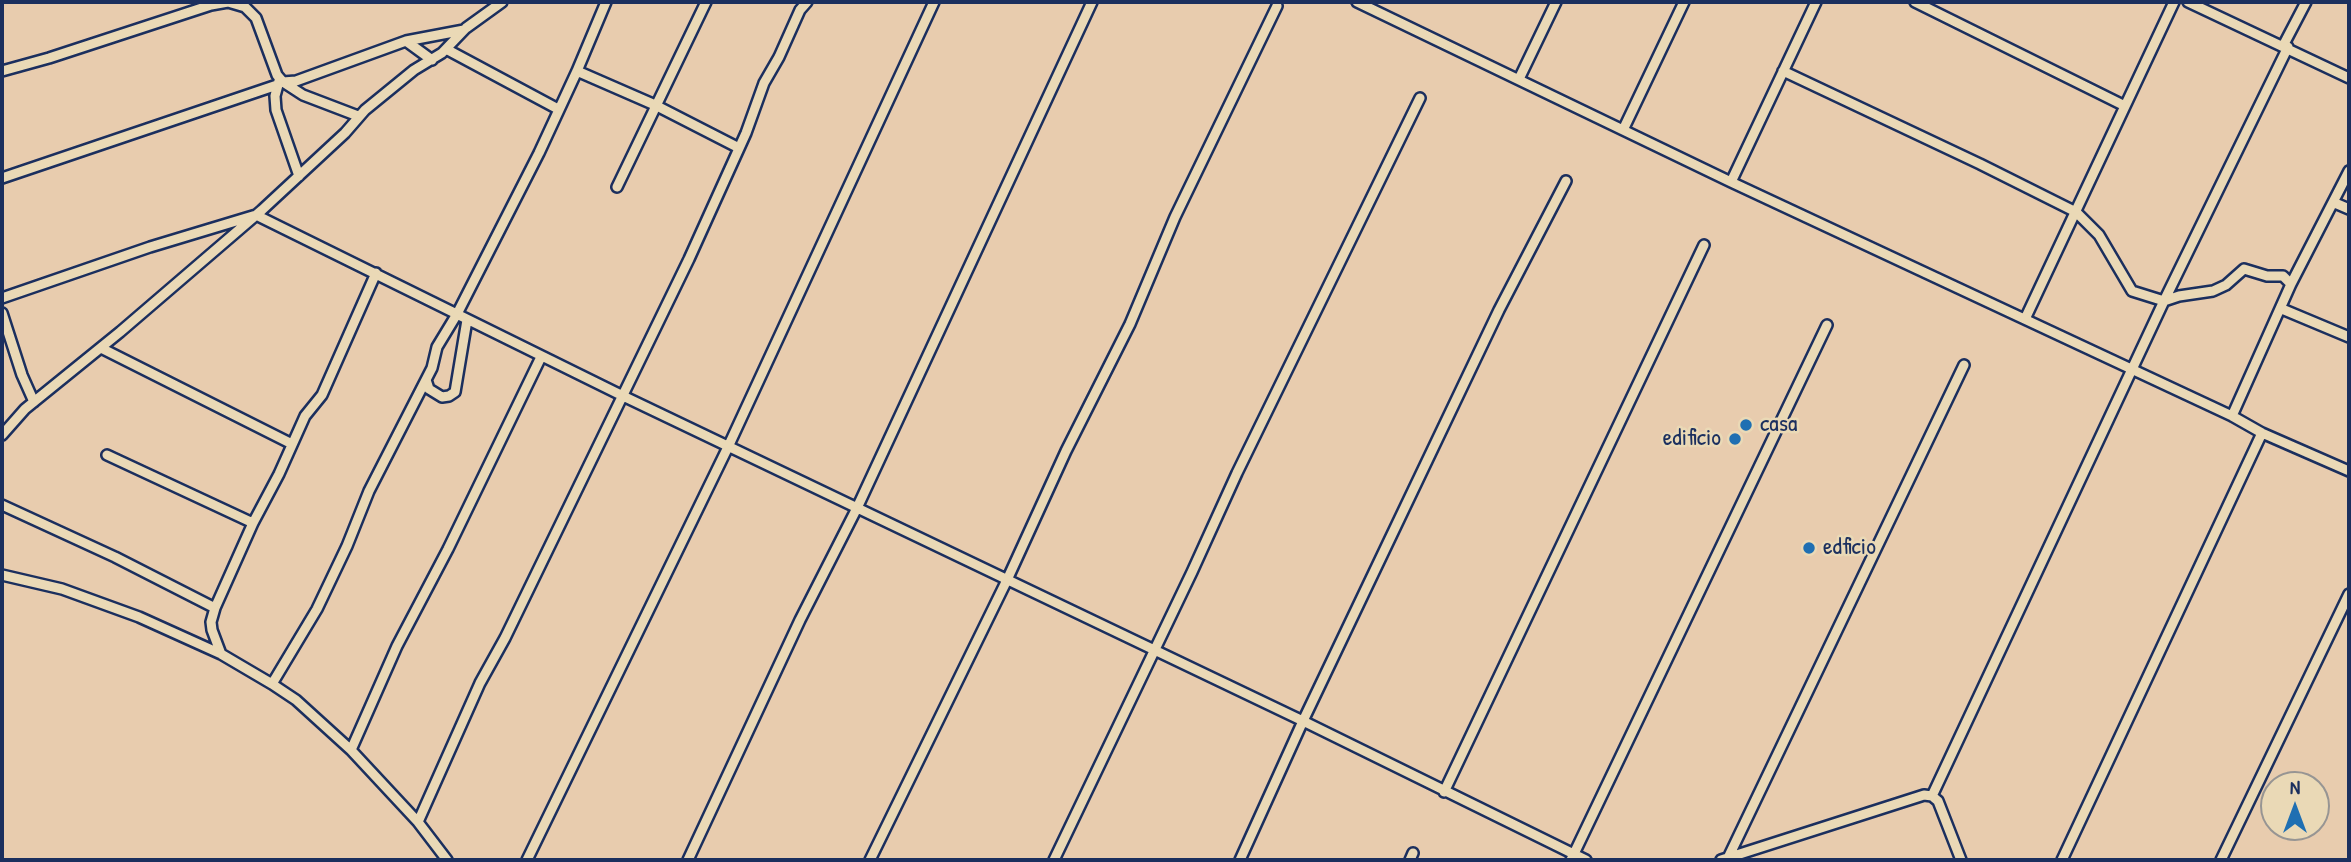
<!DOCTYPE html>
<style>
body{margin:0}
#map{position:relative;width:2351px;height:862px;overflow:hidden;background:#e8ccae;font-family:"Patrick Hand",sans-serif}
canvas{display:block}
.frame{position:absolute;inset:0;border:4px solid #1b2f5e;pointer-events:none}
.north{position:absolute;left:2260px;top:771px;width:70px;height:70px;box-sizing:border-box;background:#ead9b6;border:2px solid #979593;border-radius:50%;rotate:0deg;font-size:19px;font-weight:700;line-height:28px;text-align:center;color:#1b2f5e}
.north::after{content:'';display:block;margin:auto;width:24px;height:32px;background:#1f6fb2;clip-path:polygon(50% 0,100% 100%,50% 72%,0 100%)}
</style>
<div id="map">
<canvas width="2351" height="862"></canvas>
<div class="frame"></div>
<div class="north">N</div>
</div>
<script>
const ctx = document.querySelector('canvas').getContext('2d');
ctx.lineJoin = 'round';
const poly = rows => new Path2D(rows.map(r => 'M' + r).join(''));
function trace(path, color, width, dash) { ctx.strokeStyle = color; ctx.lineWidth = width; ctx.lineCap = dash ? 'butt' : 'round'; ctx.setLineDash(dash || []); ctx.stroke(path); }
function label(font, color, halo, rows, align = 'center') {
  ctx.font = font + ' "Patrick Hand",sans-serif'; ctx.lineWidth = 5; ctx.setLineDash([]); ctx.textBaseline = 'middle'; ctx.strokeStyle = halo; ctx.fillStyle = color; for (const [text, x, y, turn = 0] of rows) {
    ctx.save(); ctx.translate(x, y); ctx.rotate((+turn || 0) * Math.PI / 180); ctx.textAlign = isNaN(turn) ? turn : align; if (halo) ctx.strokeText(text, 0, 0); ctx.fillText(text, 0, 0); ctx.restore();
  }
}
const minor = poly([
 [1357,2,1731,182,2232,416,2262,433,2349,471],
 [1915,2,2125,106],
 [2188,2,2349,78],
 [406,41,432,60],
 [2283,46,2306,2],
 [446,49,558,109],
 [2,71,49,58,211,5,228,2,245,7,256,18,277,75,283,82,296,81,406,41,464,30],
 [577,71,655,105,739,148],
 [1783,71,1980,164,2076,212,2099,235,2132,291,2164,301,2179,296,2213,291,2226,285,2244,269,2267,276,2283,276,2291,284],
 [1519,79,1556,2],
 [279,81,275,96,276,110,299,176],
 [283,82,303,95,358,116],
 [1623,130,1684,2],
 [2,178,277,85],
 [1731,182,1816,2],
 [617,187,706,2],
 [2335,203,2349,209],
 [2,298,150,247,256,215,623,396,1303,721,1586,860],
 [2282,309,2349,337],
 [2,313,22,375,34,402],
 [2025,319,2174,2],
 [101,348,292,444],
 [426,380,429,389,442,397,449,396,455,392,467,320],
 [2232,416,2291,284,2349,171],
 [2,435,25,409,120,332,262,210,345,133,365,110,414,70,442,53,466,28,502,2],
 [107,455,253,523],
 [2,505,115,557,215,608],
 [2,575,62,589,139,617,221,654,272,684,296,700,351,750,418,822,447,860],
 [221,654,212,630,211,622,215,608,253,523,279,474,305,416,322,395,376,273],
 [272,684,317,609,347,546,369,491,432,368,437,347,457,314,539,153,577,71,606,2],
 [351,750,397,646,448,549,541,357],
 [1444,792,1704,245],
 [1932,796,2164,301,2288,47],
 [418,822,480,683,505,638,689,259,746,133,764,83,779,57,800,10,807,2],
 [1728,858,1964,365],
 [527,860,728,447,934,2],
 [688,860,800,620,857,508,1092,2],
 [870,860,1007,580,1066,451,1130,324,1175,217,1277,6],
 [1054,860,1192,572,1237,473,1420,98],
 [1240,860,1303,721,1499,310,1566,181],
 [1410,860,1413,853],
 [1571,860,1827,325],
 [1721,860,1924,795,1932,796,1938,801,1961,860],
 [2062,860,2262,433],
 [2221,860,2349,594]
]);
trace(minor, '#1b2f5e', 14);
trace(minor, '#ead9b6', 9);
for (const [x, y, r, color] of [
 [1746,425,7,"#1f6fb2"],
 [1735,439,7,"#1f6fb2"],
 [1809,548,7,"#1f6fb2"]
]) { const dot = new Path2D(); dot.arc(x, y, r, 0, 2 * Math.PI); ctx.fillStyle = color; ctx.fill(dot); trace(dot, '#ead9b6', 2.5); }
label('24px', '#1b2f5e', '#ead9b6', [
 ["casa",1760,425],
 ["edificio",1721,439,"right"],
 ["edficio",1823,548]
], 'left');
</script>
